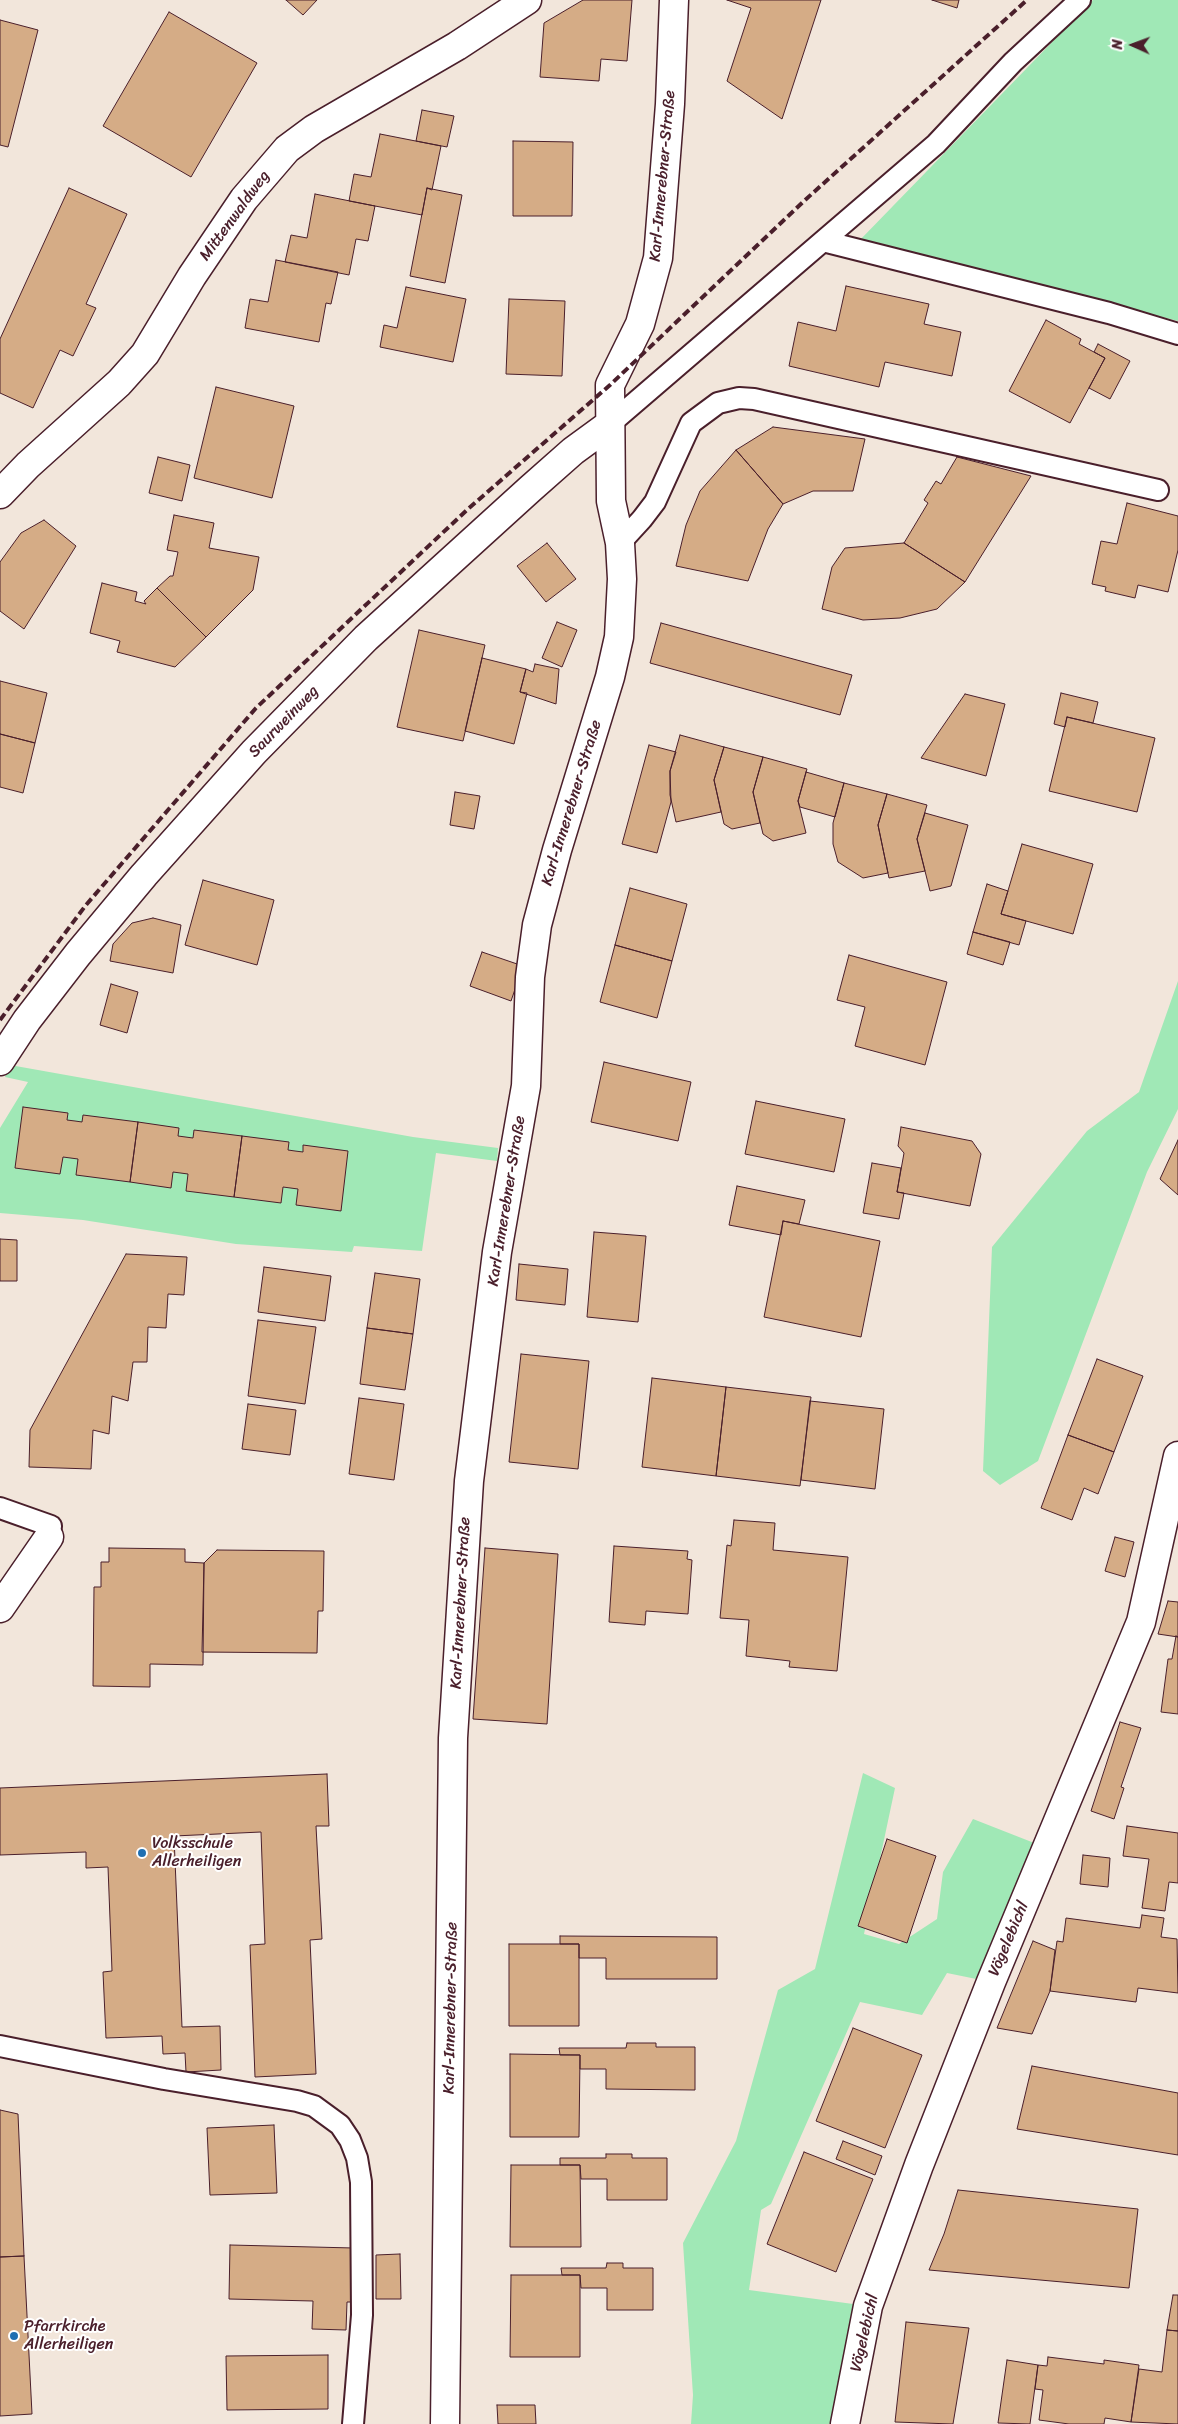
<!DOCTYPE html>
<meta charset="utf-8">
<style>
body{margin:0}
#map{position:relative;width:1178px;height:2424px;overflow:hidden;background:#f2e6db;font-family:Sriracha,sans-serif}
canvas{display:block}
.north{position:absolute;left:1108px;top:20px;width:50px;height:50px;-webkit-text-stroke:4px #fff;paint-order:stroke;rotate:272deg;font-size:14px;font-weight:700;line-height:20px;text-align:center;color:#4a1f2b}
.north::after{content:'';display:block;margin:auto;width:18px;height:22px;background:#4a1f2b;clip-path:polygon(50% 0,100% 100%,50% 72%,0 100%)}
</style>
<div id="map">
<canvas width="1178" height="2424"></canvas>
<div class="north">N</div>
</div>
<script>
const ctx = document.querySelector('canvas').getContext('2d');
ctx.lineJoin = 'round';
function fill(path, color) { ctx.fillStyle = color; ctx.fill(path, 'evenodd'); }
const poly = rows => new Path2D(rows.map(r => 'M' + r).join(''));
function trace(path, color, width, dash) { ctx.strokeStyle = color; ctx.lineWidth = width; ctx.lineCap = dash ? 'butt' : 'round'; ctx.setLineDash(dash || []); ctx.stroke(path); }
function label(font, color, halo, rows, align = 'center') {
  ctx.font = font + ' Sriracha,sans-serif'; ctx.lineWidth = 4; ctx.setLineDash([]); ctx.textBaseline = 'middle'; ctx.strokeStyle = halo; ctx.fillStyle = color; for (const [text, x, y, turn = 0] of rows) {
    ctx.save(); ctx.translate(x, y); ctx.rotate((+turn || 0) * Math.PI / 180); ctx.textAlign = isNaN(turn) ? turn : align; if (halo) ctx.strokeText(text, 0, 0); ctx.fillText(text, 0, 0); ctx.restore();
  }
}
fill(poly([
 [1093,0,1178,0,1178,321,859,241],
 [1178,981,1178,1109,1147,1172,1038,1461,1000,1485,983,1471,992,1247,1087,1131,1139,1092],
 [10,1065,413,1137,498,1148,497,1161,436,1153,422,1251,354,1246,352,1252,236,1244,83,1220,0,1213,0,1128,28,1082,5,1077],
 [863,1773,895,1788,864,1934,899,1944,937,1919,943,1872,973,1819,1047,1848,991,1982,947,1973,922,2015,860,2002,771,2204,761,2210,749,2290,868,2306,845,2424,691,2424,693,2395,683,2243,736,2141,778,1990,815,1969]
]), '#a0e8b6');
const building = poly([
 [286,0,317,0,303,15,286,0],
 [583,0,632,0,627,61,601,59,599,81,540,77,544,23,583,0],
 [727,0,821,0,782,119,727,81,751,8,727,0],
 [932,0,959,0,957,8,932,0],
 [169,12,257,63,191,177,103,126,169,12],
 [0,20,38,30,8,147,0,145,0,20],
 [422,110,454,116,447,147,416,141,422,110],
 [380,134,441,146,432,190,427,188,422,215,349,201,354,174,371,177,380,134],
 [513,141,573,142,572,216,513,216,513,141],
 [69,188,127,214,86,304,96,308,73,356,60,350,33,408,0,393,0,339,69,188],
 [427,188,462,195,445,283,410,276,427,188],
 [315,194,375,206,368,241,356,239,349,275,285,262,291,235,307,238,315,194],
 [276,260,338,272,331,304,326,303,319,342,245,328,250,299,268,302,276,260],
 [846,286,929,304,924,324,961,332,952,376,885,362,879,387,789,366,798,322,836,331,846,286],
 [406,287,466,299,453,362,380,347,384,325,397,328,406,287],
 [509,299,565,301,562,376,506,374,509,299],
 [1046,320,1081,339,1079,344,1105,358,1070,423,1009,391,1046,320],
 [1098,344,1130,361,1110,399,1089,388,1105,358,1094,352,1098,344],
 [216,387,294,406,272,498,194,478,216,387],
 [773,427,865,439,853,491,813,491,783,504,736,450,773,427],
 [736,450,783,504,768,529,748,581,676,566,686,525,700,491,736,450],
 [158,457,190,465,182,501,149,493,158,457],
 [957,457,1031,476,965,582,904,543,928,503,924,500,936,481,941,484,957,457],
 [1127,503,1178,516,1178,550,1168,592,1138,585,1135,598,1105,591,1106,587,1092,584,1101,541,1117,544,1127,503],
 [174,515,214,523,209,548,259,557,253,590,206,637,157,588,170,576,173,576,178,552,167,550,174,515],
 [44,520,76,546,24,629,0,611,0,562,21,533,44,520],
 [547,543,576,579,546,602,517,566,547,543],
 [904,543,965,582,937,609,900,618,863,620,822,609,832,567,845,548,904,543],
 [102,583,137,592,135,601,146,604,144,601,157,588,206,637,175,667,117,652,120,641,90,633,102,583],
 [557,622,577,630,562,667,542,658,557,622],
 [661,623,852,675,840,715,650,663,661,623],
 [419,630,485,645,463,741,397,727,419,630],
 [482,658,526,669,520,692,527,693,514,744,465,731,482,658],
 [535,664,559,669,556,704,520,692,526,669,533,672,535,664],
 [0,681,47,693,35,743,0,734,0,681],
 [1061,693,1098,702,1093,723,1067,717,1065,727,1054,724,1061,693],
 [965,694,1005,704,986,776,921,758,965,694],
 [1067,717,1155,738,1137,812,1049,791,1067,717],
 [0,734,35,743,23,793,0,787,0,734],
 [680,735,724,747,714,780,721,812,676,822,670,795,670,771,680,735],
 [649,745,676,752,670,771,671,802,657,853,622,844,649,745],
 [724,747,763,757,753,792,760,823,732,829,724,824,714,780,724,747],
 [763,757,807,769,798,801,806,833,773,841,763,834,753,792,763,757],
 [806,772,844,783,835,817,800,807,798,801,806,772],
 [844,783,887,794,878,825,888,873,863,878,838,862,833,844,833,823,844,783],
 [455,792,480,796,474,829,450,825,455,792],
 [887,794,927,805,917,839,925,871,889,878,878,825,887,794],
 [925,813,968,825,951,886,930,891,917,839,925,813],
 [1022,844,1093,864,1073,934,1001,914,1022,844],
 [203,880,274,900,257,965,185,945,203,880],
 [987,884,1008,891,1001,914,1026,921,1019,945,973,932,987,884],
 [630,888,687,904,672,961,615,945,630,888],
 [153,918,181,925,173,973,110,961,113,944,132,923,153,918],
 [973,932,1010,942,1003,965,967,954,973,932],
 [615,945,672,961,657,1018,600,1002,615,945],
 [482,952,523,966,511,1001,470,986,482,952],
 [849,955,947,982,925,1065,855,1046,865,1007,837,1000,849,955],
 [111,984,138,992,127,1033,100,1025,111,984],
 [604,1062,691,1082,678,1141,591,1122,604,1062],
 [756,1101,845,1119,834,1172,745,1154,756,1101],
 [23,1107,68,1113,67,1120,75,1121,82,1122,83,1115,138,1122,130,1182,76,1175,78,1159,63,1157,60,1174,15,1168,23,1107],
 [138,1122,179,1128,178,1136,193,1138,194,1130,242,1136,234,1197,186,1191,188,1174,173,1172,171,1188,130,1182,138,1122],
 [901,1127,972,1141,981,1154,970,1206,897,1192,904,1153,898,1146,901,1127],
 [242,1136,289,1142,288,1150,295,1151,303,1152,303,1145,348,1151,341,1211,296,1205,298,1189,283,1187,281,1203,234,1197,242,1136],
 [1178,1140,1178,1195,1160,1179,1178,1140],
 [872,1163,901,1168,897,1192,904,1193,899,1219,863,1213,872,1163],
 [737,1186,805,1200,799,1224,783,1221,781,1235,729,1225,737,1186],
 [783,1221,880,1241,861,1337,764,1317,783,1221],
 [594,1232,646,1236,638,1322,587,1317,594,1232],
 [0,1239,17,1240,17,1281,0,1281,0,1239],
 [126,1254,187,1257,184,1295,168,1294,166,1328,148,1327,147,1362,133,1362,128,1401,112,1396,109,1434,93,1430,91,1469,29,1467,30,1430,126,1254],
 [519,1264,568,1269,565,1305,516,1300,519,1264],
 [264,1267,331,1276,325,1321,258,1312,264,1267],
 [375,1273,420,1279,413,1334,367,1328,375,1273],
 [258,1320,316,1327,305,1404,248,1396,258,1320],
 [367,1328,413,1334,405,1390,360,1384,367,1328],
 [521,1354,589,1361,578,1469,509,1462,521,1354],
 [1097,1359,1143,1376,1114,1452,1068,1435,1097,1359],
 [652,1378,726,1387,716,1476,642,1467,652,1378],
 [726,1387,811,1397,800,1486,716,1476,726,1387],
 [359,1398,404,1404,394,1480,349,1474,359,1398],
 [810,1401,884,1409,875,1489,801,1480,810,1401],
 [248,1404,296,1410,290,1455,242,1449,248,1404],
 [1068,1435,1114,1452,1098,1494,1084,1488,1072,1520,1041,1508,1068,1435],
 [734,1520,775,1523,773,1550,848,1557,837,1671,789,1667,790,1661,746,1656,749,1620,720,1618,727,1545,731,1546,734,1520],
 [1115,1537,1134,1542,1125,1577,1105,1571,1115,1537],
 [614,1546,688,1551,687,1559,692,1560,688,1614,646,1611,645,1625,609,1622,614,1546],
 [109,1548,185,1549,185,1562,204,1563,203,1665,150,1664,150,1687,93,1686,94,1587,101,1587,101,1562,109,1562,109,1548],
 [485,1548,558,1554,547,1724,473,1719,485,1548],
 [217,1550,324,1551,323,1611,318,1611,317,1653,202,1652,204,1563,217,1550],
 [1168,1601,1178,1602,1178,1637,1158,1634,1168,1601],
 [1176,1636,1178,1637,1178,1714,1161,1712,1168,1659,1172,1659,1176,1636],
 [1120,1722,1141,1728,1121,1787,1124,1788,1114,1819,1091,1811,1120,1722],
 [327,1774,329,1826,316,1826,322,1939,310,1940,316,2074,255,2077,250,1945,265,1944,261,1832,174,1836,182,2027,220,2026,221,2070,186,2072,185,2053,163,2054,162,2036,106,2038,103,1972,112,1971,108,1867,86,1868,86,1852,0,1855,0,1788,327,1774],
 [1127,1826,1178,1833,1178,1883,1169,1882,1165,1911,1142,1908,1149,1859,1123,1856,1127,1826],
 [887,1839,936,1856,907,1943,858,1926,887,1839],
 [1083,1855,1110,1858,1108,1887,1080,1884,1083,1855],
 [1142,1915,1164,1918,1161,1937,1177,1939,1178,1993,1138,1988,1136,2002,1050,1991,1057,1941,1063,1942,1066,1918,1140,1928,1142,1915],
 [560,1936,717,1937,717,1979,606,1979,606,1958,579,1958,579,1944,560,1944,560,1936],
 [1033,1941,1055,1950,1050,1991,1032,2034,997,2028,1033,1941],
 [509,1944,579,1944,579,2026,509,2026,509,1944],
 [853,2028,922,2055,885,2148,816,2121,853,2028],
 [627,2043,656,2043,656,2047,695,2047,695,2090,606,2089,606,2069,580,2069,580,2055,560,2055,559,2048,626,2048,627,2043],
 [510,2054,580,2055,579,2137,510,2137,510,2054],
 [1032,2066,1178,2093,1178,2155,1017,2129,1032,2066],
 [0,2110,18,2114,24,2256,0,2257,0,2110],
 [274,2125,277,2193,210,2195,207,2128,274,2125],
 [843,2141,882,2156,875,2175,836,2159,843,2141],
 [804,2152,873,2179,836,2272,767,2244,804,2152],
 [606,2154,632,2154,632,2158,667,2158,667,2200,607,2200,607,2179,581,2179,580,2165,560,2165,560,2158,606,2158,606,2154],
 [511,2165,580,2165,581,2247,510,2247,511,2165],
 [958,2190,1138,2209,1129,2288,929,2270,944,2234,958,2190],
 [230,2245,354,2248,353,2302,347,2302,346,2330,312,2329,313,2301,229,2299,230,2245],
 [400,2254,401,2299,376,2299,376,2255,400,2254],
 [24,2256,32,2414,0,2416,0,2257,24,2256],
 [607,2263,623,2263,623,2268,653,2268,653,2310,607,2310,607,2288,581,2288,580,2275,562,2275,561,2268,606,2268,607,2263],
 [511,2275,580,2275,580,2357,510,2357,511,2275],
 [1173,2295,1178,2295,1178,2331,1167,2330,1173,2295],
 [906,2322,969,2328,953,2424,895,2422,906,2322],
 [1167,2330,1178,2331,1178,2424,1131,2422,1139,2369,1162,2372,1167,2330],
 [328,2355,328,2409,227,2410,226,2356,328,2355],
 [1048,2357,1104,2364,1104,2360,1139,2365,1131,2422,1105,2418,1104,2424,1069,2424,1039,2420,1043,2390,1035,2389,1038,2365,1047,2366,1048,2357],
 [1007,2360,1038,2365,1030,2424,998,2423,1007,2360],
 [497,2405,535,2405,536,2424,498,2424,497,2405]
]);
fill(building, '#d5ac86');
trace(building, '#4a1f2b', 1);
const lane = poly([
 [823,241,936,144,1013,62,1080,0],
 [610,424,823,241,1109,313,1178,334],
 [620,543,642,519,655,502,691,423,718,403,739,398,754,399,1158,490],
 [0,1508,51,1526,49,1537],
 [0,2046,164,2079,297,2101,314,2106,340,2125,350,2140,357,2158,361,2182,362,2315,353,2424]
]);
const street = poly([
 [0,494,28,465,119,383,145,354,192,276,244,199,287,149,314,129,457,46,527,0],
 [0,1061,27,1020,78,954,144,875,254,752,366,638,530,489,573,451,610,424],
 [0,1608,49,1537],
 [445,2424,453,1738,469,1481,497,1252,526,1086,530,977,537,925,557,850,610,677,619,637,622,579,620,543,611,501,610,385,640,324,658,258,670,104,674,0],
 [845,2424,868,2306,919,2165,991,1982,1141,1622,1178,1456]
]);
trace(lane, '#4a1f2b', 24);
trace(street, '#4a1f2b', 31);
trace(lane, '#fff', 20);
trace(street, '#fff', 28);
trace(poly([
 [0,1020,86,905,256,708,468,509,610,385,804,201,1027,0]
]), '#4a1f2b', 4, [8, 4]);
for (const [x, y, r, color] of [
 [142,1853,5,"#1f6fb2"],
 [14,2336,5,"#1f6fb2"]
]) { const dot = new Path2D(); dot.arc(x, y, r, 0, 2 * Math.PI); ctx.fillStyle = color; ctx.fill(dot); trace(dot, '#fff', 2); }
label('16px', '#4a1f2b', '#fff', [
 ["Karl-Innerebner-Straße",663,176,-85],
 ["Mittenwaldweg",235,216,-54],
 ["Saurweinweg",284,722,-46],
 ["Karl-Innerebner-Straße",572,803,-73],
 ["Karl-Innerebner-Straße",507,1201,-81],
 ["Karl-Innerebner-Straße",461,1603,-87],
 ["Vögelebichl",1009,1939,-67],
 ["Karl-Innerebner-Straße",451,2008,-89],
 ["Vögelebichl",865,2333,-77]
]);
label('16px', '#4a1f2b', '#fff', [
 ["Volksschule",152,1844],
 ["Allerheiligen",152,1862],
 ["Pfarrkirche",24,2327],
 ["Allerheiligen",24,2345]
], 'left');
</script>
